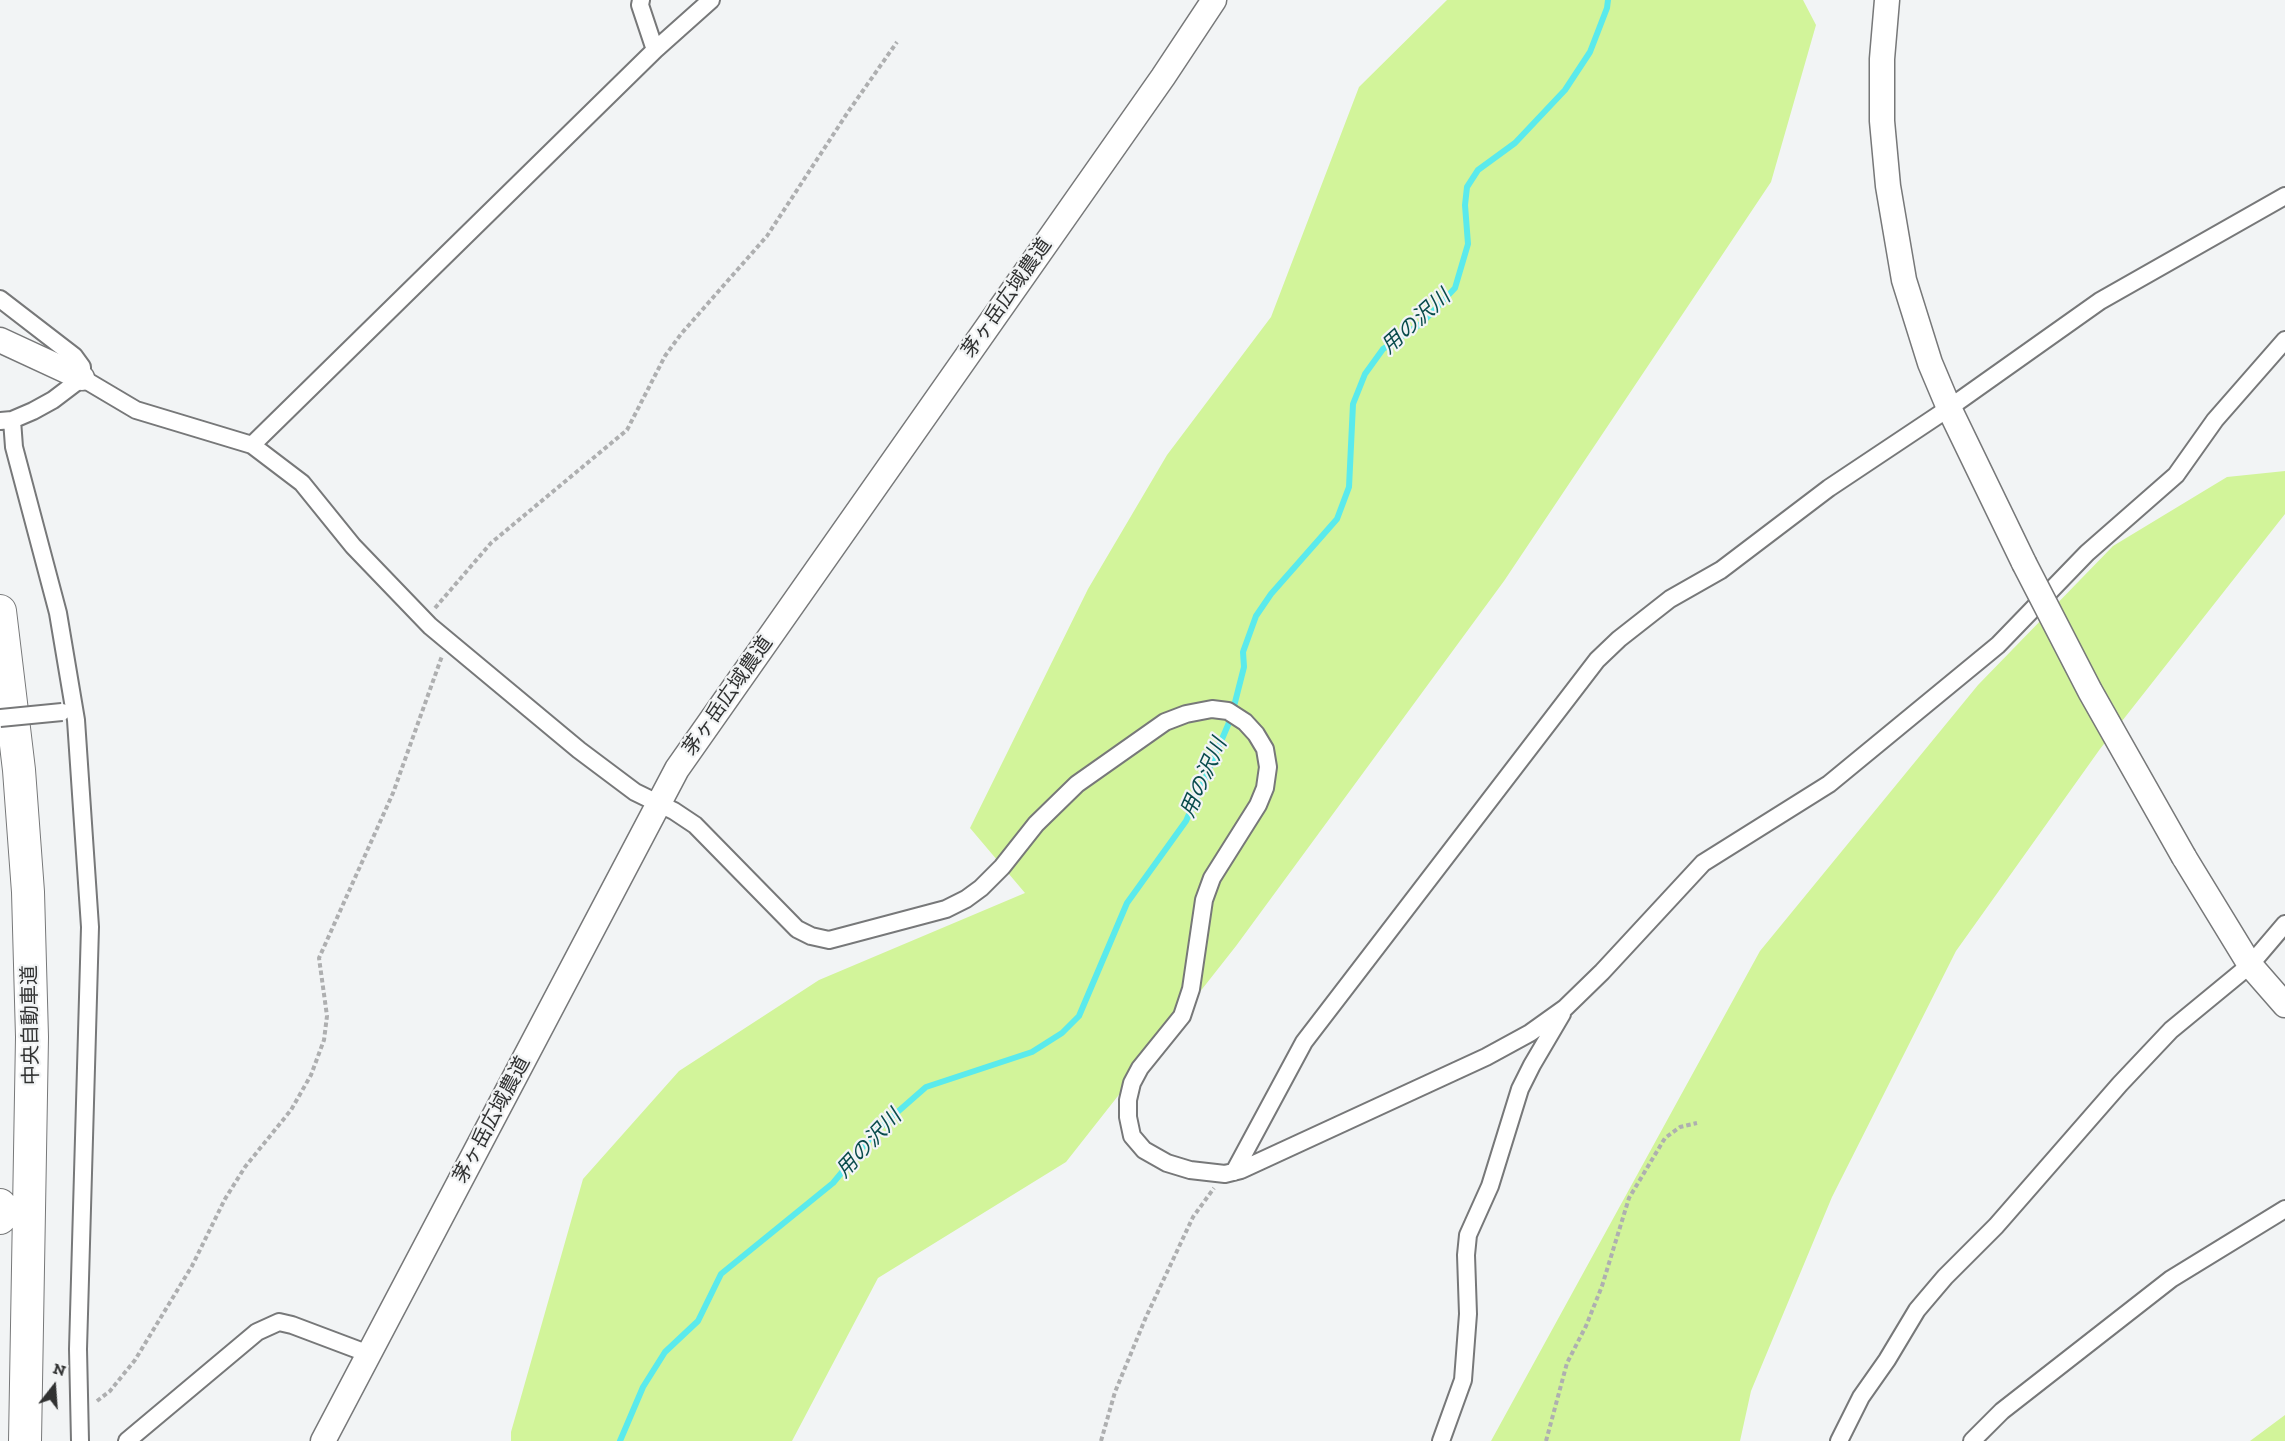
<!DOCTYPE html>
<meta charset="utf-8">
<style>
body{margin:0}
#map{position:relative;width:2285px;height:1441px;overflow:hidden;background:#f2f4f5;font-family:"Zilla Slab",serif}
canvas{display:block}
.north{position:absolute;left:24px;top:1357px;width:60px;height:60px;-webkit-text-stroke:4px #f2f4f5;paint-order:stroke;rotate:17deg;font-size:16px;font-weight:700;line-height:24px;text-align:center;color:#303131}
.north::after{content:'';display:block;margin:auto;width:21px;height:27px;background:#303131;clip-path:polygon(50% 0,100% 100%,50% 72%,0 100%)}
</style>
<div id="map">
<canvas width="2285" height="1441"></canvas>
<div class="north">N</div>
</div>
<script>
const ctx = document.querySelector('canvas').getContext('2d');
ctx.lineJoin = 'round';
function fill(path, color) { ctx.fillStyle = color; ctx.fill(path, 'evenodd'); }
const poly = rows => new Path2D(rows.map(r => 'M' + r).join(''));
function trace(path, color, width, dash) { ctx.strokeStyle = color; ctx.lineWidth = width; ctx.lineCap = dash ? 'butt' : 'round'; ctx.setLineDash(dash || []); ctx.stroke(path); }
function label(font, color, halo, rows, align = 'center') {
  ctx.font = font + ' "Zilla Slab","Noto Sans JP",serif'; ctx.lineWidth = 4.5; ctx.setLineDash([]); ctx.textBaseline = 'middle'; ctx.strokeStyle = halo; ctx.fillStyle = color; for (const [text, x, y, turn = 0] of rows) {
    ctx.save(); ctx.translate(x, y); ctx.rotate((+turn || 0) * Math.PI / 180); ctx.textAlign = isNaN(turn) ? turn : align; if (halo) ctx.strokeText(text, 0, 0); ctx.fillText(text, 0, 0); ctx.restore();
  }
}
fill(poly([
 [1447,0,1803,0,1816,25,1771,182,1504,581,1236,946,1066,1162,878,1278,792,1441,511,1441,511,1432,583,1179,679,1071,819,980,1025,893,970,828,1088,589,1167,455,1271,317,1359,87],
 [2285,471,2285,514,2100,749,1956,951,1832,1197,1751,1391,1740,1441,1491,1441,1760,951,1978,685,2113,546,2227,477],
 [2285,1415,2285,1441,2250,1441]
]), '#d2f49a');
trace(poly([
 [620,1441,643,1387,665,1352,698,1321,721,1274,833,1183,877,1130,926,1087,1032,1052,1062,1033,1079,1016,1127,903,1186,821,1204,781,1231,718,1244,667,1243,652,1256,616,1271,594,1337,519,1349,487,1353,404,1365,374,1383,349,1422,323,1455,288,1468,244,1465,205,1467,187,1478,170,1515,143,1565,90,1590,52,1607,8,1608,0]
]), '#5aeaec', 6);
const street = poly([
 [655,50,711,0],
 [0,299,74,356,82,367,82,378],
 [82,378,136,410,252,445,655,50,640,5,641,0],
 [12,420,14,447,58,613,76,720,90,927,78,1349,80,1441],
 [0,421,12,420,33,411,53,400,82,378],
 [252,445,302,483,353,546,430,626,579,750,635,792,674,811,695,825,797,929,811,936,829,940,848,935,946,909,966,899,981,888,1002,867,1036,824,1077,784,1165,722,1186,714,1212,709,1228,711,1245,722,1256,734,1265,749,1268,767,1265,788,1258,805,1212,878,1204,900,1191,989,1182,1016,1140,1068,1132,1083,1128,1100,1128,1117,1132,1136,1144,1150,1167,1163,1190,1170,1225,1174,1241,1170,1486,1057,1530,1033,1565,1008,1602,972,1703,863,1829,784,1998,645,2087,553,2176,475,2215,420,2285,340],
 [1234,1172,1304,1042,1597,660,1619,639,1670,599,1721,570,1829,488,1949,408,2100,301,2285,196],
 [127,1441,257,1332,279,1322,292,1325,369,1354],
 [1441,1441,1463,1380,1468,1314,1466,1255,1468,1235,1490,1186,1520,1089,1532,1065,1562,1014],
 [1839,1441,1861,1397,1887,1360,1917,1310,1945,1277,1996,1226,2120,1084,2171,1030,2250,965,2285,924],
 [1972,1441,2002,1411,2171,1279,2285,1209]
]);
const secondary = poly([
 [1887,0,1882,59,1882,121,1888,186,1904,280,1930,363,1949,408,2024,563],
 [0,340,82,378],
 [2184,857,2250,965,2285,1005],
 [323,1441,677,769,1163,77,1214,0]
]);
const highway = poly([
 [0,611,19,770,28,892,32,1037,25,1441],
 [0,1205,0,1218]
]);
trace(street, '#777879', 20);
trace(secondary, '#777879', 27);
trace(highway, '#777879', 34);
trace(poly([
 [435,608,491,543,627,430,665,356,681,334,767,236,848,112,897,42],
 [97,1401,110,1391,135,1360,192,1266,225,1199,245,1167,291,1110,311,1075,324,1040,327,1016,319,958,393,793,442,656],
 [1101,1441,1115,1392,1146,1317,1193,1217,1214,1188],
 [1546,1441,1567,1363,1586,1326,1602,1286,1629,1198,1665,1138,1680,1127,1697,1123]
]), '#aeafb0', 4, [4.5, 3]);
trace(street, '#fff', 16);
trace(secondary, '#fff', 24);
trace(highway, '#fff', 32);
const streetBridge = poly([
 [0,718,62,712]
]);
const secondaryBridge = poly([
 [2024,563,2090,691,2184,857]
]);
trace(streetBridge, '#777879', 20, []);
trace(secondaryBridge, '#777879', 27, []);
trace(streetBridge, '#fff', 16);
trace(secondaryBridge, '#fff', 24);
label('20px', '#303131', '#f2f4f5', [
 ["茅ヶ岳広域農道",1007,298,-55],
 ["茅ヶ岳広域農道",728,696,-55],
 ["中央自動車道",31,1025,-91],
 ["茅ヶ岳広域農道",492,1120,-62]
]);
label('italic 21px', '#094b4c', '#f2f4f5', [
 ["用の沢川",1416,322,-42],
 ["用の沢川",1204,778,-66],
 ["用の沢川",869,1144,-47]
]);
</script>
